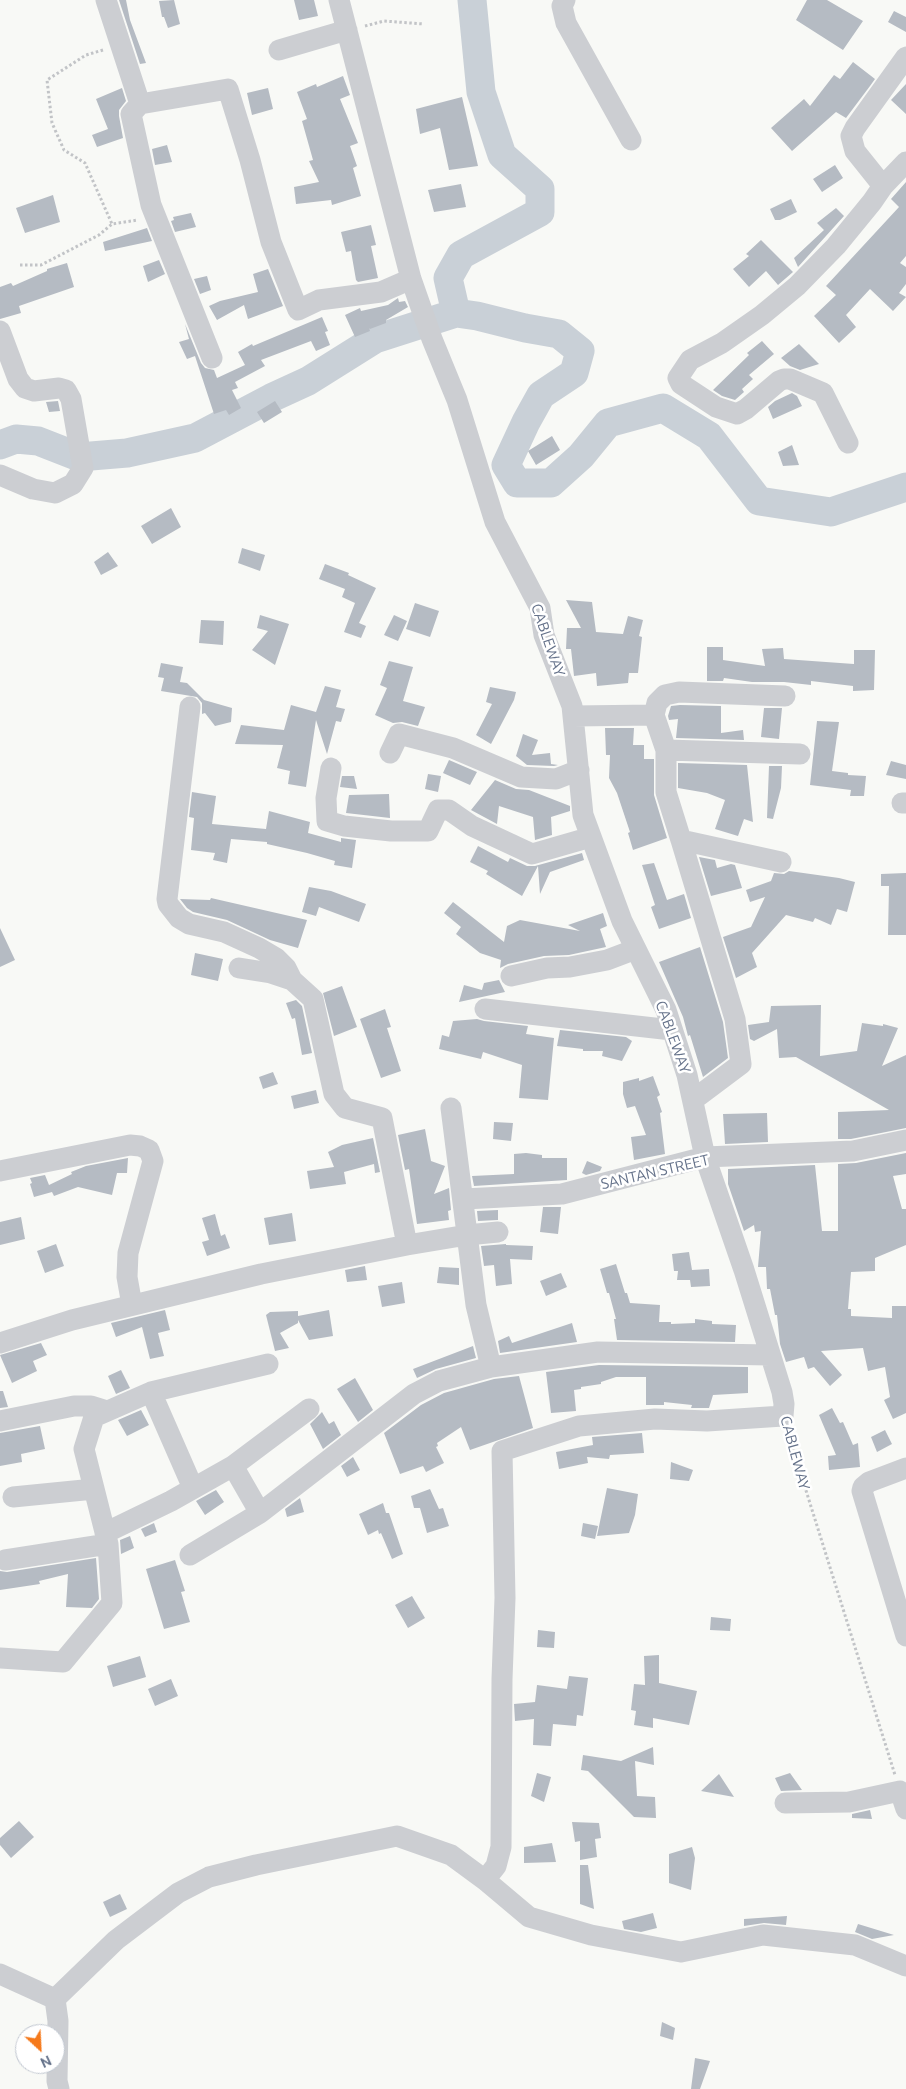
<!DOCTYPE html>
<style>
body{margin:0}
#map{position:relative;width:906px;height:2089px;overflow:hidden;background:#f8f9f6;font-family:Ubuntu,sans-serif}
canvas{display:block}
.north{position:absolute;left:15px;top:2024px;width:50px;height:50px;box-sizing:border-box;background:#fff;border:1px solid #c1c7d0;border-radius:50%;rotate:155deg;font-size:14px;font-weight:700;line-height:20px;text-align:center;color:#65728a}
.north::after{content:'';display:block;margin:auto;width:18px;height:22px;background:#f5791b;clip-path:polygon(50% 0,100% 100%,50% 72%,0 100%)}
</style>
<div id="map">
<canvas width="906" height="2089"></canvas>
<div class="north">N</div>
</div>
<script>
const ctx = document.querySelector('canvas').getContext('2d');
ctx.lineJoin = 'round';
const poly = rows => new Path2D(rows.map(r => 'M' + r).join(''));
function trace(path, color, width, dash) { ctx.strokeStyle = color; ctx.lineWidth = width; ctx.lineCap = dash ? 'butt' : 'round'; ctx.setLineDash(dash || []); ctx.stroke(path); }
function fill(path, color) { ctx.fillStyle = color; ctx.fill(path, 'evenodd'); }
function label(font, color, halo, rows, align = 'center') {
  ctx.font = font + ' Ubuntu,sans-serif'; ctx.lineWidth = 5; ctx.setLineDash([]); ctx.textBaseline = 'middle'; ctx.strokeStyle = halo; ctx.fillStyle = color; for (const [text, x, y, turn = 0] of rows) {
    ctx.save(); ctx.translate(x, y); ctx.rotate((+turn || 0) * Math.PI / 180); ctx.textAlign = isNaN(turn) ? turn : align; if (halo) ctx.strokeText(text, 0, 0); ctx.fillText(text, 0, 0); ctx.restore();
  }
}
trace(poly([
 [456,313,448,278,461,255,540,212,540,189,502,155,481,92,472,0],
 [0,445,16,439,38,441,79,457,127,453,195,438,271,398,308,381,375,339,456,313,477,316,525,328,559,334,580,351,574,373,541,395,526,422,506,465,517,483,551,483,581,456,608,423,663,408,709,436,759,501,831,512,906,487]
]), '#c9d0d7', 29);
fill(poly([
 [119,0,126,0,130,20,146,63,140,64],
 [174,0,180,24,168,28,164,17,162,17,159,1],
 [294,0,314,0,318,16,299,20],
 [807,0,827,0,863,21,843,50,796,20],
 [894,11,906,17,906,32,888,22],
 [853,62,875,79,870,86,846,118,836,112,792,151,771,128,804,99,810,106,834,75,840,79],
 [343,76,350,95,340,99,358,143,350,146,357,166,353,168,361,196,332,205,331,200,296,204,294,187,319,182,309,161,313,160,302,121,307,119,297,92,316,84,317,87],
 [906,84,906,114,891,100],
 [122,88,126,101,119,110,119,116,123,138,97,147,92,135,108,129,96,99],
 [268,88,273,109,252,115,247,93],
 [462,97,478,166,449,170,440,128,420,134,416,109],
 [167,145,172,162,155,165,152,149],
 [835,165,843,178,822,192,813,179],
 [906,182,906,256,900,263,906,267,906,284,899,293,906,297,893,311,870,289,846,315,856,327,839,343,814,316,836,295,826,286,899,207,891,199],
 [461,184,466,207,434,212,428,190],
 [53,195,60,222,25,233,16,208],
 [791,199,797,212,780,220,775,220,770,209],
 [836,208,844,216,798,267,794,258,824,230,817,223],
 [191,213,196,227,175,232,171,221,174,220,173,217],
 [371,225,376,245,371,246,378,278,358,282,356,280,351,251,346,252,341,232],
 [147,228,152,241,105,251,103,242],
 [761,240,793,272,778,285,766,271,749,287,733,269,749,256,746,254],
 [159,260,165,274,148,282,143,266],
 [67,263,74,287,19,306,21,313,0,319,0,287,11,283,13,286,47,271,47,269],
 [268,269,283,306,248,319,244,305,217,320,209,306,220,301,258,292,253,274],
 [207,276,211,290,200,294,194,279],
 [398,298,399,302,405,301,408,307,386,320,386,323,370,329,369,328,370,331,355,337,345,315,360,308,361,311,388,305],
 [322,317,328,331,325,332,330,345,316,351,311,341,261,360,265,366,235,382,238,388,232,390,241,408,229,415,226,410,214,414,195,356,187,359,179,342,189,339,185,324,201,363,205,368,214,370,217,378,245,365,238,352,252,344,253,346],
 [762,341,774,354,749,375,753,379,742,389,744,392,735,400,722,396,713,390,749,355,747,353],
 [799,344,819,364,800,370,790,366,781,358],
 [792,393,797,396,802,406,773,419,768,407,775,401],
 [58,401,60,411,49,412,46,402],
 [275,401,282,412,264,423,257,412],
 [552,436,560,450,536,465,528,451],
 [792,445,799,465,783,466,778,452],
 [171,508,181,527,152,544,141,526],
 [242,548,265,555,260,571,238,563],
 [108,552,118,566,101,575,94,562],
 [325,564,349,573,348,575,376,588,359,623,366,626,361,638,344,632,355,603,342,597,345,589,319,579],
 [566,600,592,602,596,632,623,634,628,616,643,620,639,636,642,637,638,673,629,673,628,683,597,686,596,673,574,676,571,649,566,649,567,628,581,628],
 [415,603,439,611,430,637,406,629],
 [260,615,289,624,275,665,252,650,268,631,257,628],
 [394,615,407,621,398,641,384,635],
 [201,620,224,621,223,645,199,643],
 [707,647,723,647,723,660,765,666,762,649,783,648,784,659,854,664,854,650,875,650,874,690,853,691,853,686,811,681,811,685,784,682,752,682,724,678,723,681,707,681],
 [389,661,413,667,403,701,425,707,418,726,402,722,393,723,375,715,387,688,380,685],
 [161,663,183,667,180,682,187,683,204,700,232,708,231,722,215,726,205,713,202,714,202,703,197,697,161,691,164,678,158,677],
 [325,686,341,690,336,707,345,709,341,722,336,721,327,754,316,720,306,787,288,784,290,771,277,768,283,745,235,744,241,725,284,730,291,705,316,712],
 [490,687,516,692,514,700,491,744,476,735,492,704,486,702],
 [680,705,721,706,721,733,743,730,744,740,676,738,678,719,669,720,668,716,671,706],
 [764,708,782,708,779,739,761,737],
 [817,721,839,722,832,771,848,773,848,775,866,776,864,796,850,796,851,790,810,785],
 [605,728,634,728,633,745,644,745,644,759,654,759,654,795,667,838,633,850,628,833,630,832,617,793,609,778,610,755,606,755],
 [523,734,538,740,532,755,550,753,551,764,558,765,554,766,527,765,516,756],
 [449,760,477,772,470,785,443,773],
 [891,761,906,765,906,779,886,775],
 [678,763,747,765,753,822,744,819,738,836,715,829,725,800,707,793,678,788],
 [769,766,782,766,781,788,773,819,767,818],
 [428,774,441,776,438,792,425,789],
 [342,776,354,776,357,789,340,787],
 [495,780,516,789,529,790,570,806,570,811,551,817,552,835,535,840,533,817,499,806,497,824,471,810],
 [192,792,216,796,212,824,266,829,269,811,310,822,308,833,341,842,341,838,356,840,352,868,334,865,335,861,307,853,267,844,267,842,231,839,227,863,213,860,215,853,191,850,194,818,189,817],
 [389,794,390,818,346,813,349,795],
 [478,846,508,862,510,858,527,866,535,866,582,853,584,860,550,872,540,894,538,866,522,896,486,874,488,871,470,862],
 [699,857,715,860,717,868,731,864,735,865,742,888,711,896],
 [654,863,667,900,684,894,691,918,659,929,651,907,655,905,642,865],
 [789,871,839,878,855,882,847,912,837,909,831,925,815,918,813,922,786,915,752,953,757,967,736,978,723,937,751,927,765,897,750,902,746,890,771,881,774,873,784,874],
 [906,873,906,935,888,935,889,886,881,886,881,874],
 [309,887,331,891,366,904,359,922,319,907,316,916,302,912],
 [211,898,307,920,298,948,270,940,227,920,193,912,187,908,180,899,210,900],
 [453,902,504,942,507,926,520,920,580,931,568,925,603,913,607,926,600,929,606,947,569,955,544,956,508,964,500,968,501,960,480,953,456,934,461,927,444,913],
 [0,928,15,960,0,967],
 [700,947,723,1022,728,1058,703,1077,690,1035,688,1036,683,1017,659,962],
 [195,953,223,959,218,981,191,975],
 [499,980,505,992,459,1002,464,985,482,990,484,983],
 [342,986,357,1027,334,1036,323,993],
 [296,1000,302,1006,312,1053,302,1055,295,1018,292,1019,286,1003],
 [821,1005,820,1056,857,1051,862,1023,883,1026,883,1024,898,1028,882,1066,906,1055,906,1128,851,1139,838,1139,838,1112,889,1110,796,1057,779,1058,777,1029,754,1041,750,1039,748,1025,769,1022,771,1006],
 [385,1009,391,1027,387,1028,401,1071,381,1078,360,1019],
 [477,1019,484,1021,528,1026,526,1034,554,1038,548,1100,519,1098,522,1065,483,1052,481,1059,439,1049,442,1035,449,1037,453,1021],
 [560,1030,626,1037,632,1041,622,1061,602,1056,603,1051,583,1051,583,1049,557,1046],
 [273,1072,278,1084,263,1089,259,1077],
 [653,1076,660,1095,657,1097,662,1112,660,1113,665,1154,634,1160,631,1137,646,1135,635,1106,627,1108,623,1094,623,1082,639,1078,639,1081],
 [316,1090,319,1103,294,1109,291,1096],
 [767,1113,768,1142,725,1144,723,1114],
 [494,1122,513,1123,511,1141,493,1139],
 [425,1129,431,1161,445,1166,434,1194,449,1188,451,1210,448,1211,449,1220,417,1224,409,1169,405,1170,398,1135],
 [373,1138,380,1172,375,1173,374,1164,344,1172,346,1184,310,1189,307,1171,334,1167,328,1152,342,1145],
 [526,1153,542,1155,542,1158,567,1158,567,1180,474,1186,472,1176,514,1174,514,1154],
 [906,1153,906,1174,893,1176,902,1209,906,1209,906,1245,875,1258,875,1271,851,1272,848,1309,851,1309,851,1316,892,1318,892,1306,906,1306,906,1413,893,1419,884,1400,890,1397,885,1367,868,1371,863,1348,821,1351,842,1375,830,1386,814,1367,808,1369,804,1357,786,1362,780,1344,777,1315,775,1315,770,1289,767,1289,766,1267,758,1267,761,1231,755,1232,754,1225,744,1231,728,1184,728,1169,815,1165,822,1231,838,1231,838,1164,856,1163],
 [128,1158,127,1173,117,1173,112,1195,78,1187,54,1196,52,1192,34,1197,30,1184,32,1183,30,1178,45,1175,49,1185,72,1174,71,1172,86,1166],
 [587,1161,602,1167,600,1171,586,1175,582,1173],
 [543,1207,561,1207,558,1234,540,1232],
 [498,1210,498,1220,478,1221,477,1211],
 [292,1213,296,1241,269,1245,264,1218],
 [215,1214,221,1236,225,1234,230,1248,207,1256,202,1242,209,1240,202,1218],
 [21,1217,25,1239,0,1245,0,1222],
 [56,1244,64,1266,45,1273,37,1251],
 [506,1244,506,1245,533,1246,532,1260,510,1259,512,1284,496,1286,494,1265,484,1266,481,1246],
 [689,1252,692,1270,709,1269,710,1286,691,1287,690,1280,677,1280,678,1271,674,1271,672,1254],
 [616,1264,625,1293,627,1293,630,1303,660,1305,659,1322,671,1322,671,1324,695,1323,695,1319,712,1321,712,1324,736,1325,735,1342,617,1340,614,1319,616,1319,609,1293,607,1293,600,1269],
 [365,1266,367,1280,347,1282,345,1270],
 [439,1267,459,1268,459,1285,437,1283],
 [561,1273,567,1287,546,1296,540,1281],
 [402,1282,405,1303,382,1307,378,1286],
 [165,1310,170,1330,158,1333,164,1356,150,1359,142,1327,116,1337,111,1323],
 [329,1310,333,1336,309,1340,298,1320,298,1323,280,1333,289,1348,275,1351,266,1315,270,1312,298,1311,298,1316],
 [572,1323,577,1342,500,1353,498,1341,509,1336,512,1343],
 [41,1343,47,1355,33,1361,37,1371,12,1383,0,1355],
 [473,1346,476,1358,436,1369,417,1378,413,1369],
 [599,1365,748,1367,748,1393,713,1395,709,1408,691,1408,692,1405,664,1402,664,1405,646,1405,646,1377,616,1377,601,1382,601,1384,581,1387,581,1389,574,1390,576,1411,551,1413,546,1372],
 [121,1370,130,1388,116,1394,108,1376],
 [519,1376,533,1428,470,1450,461,1427,437,1443,438,1446,436,1447,444,1463,426,1472,423,1466,400,1474,384,1433,421,1405,444,1393,494,1379],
 [355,1378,373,1410,358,1422,337,1389],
 [0,1391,3,1391,8,1407,0,1408],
 [832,1408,840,1423,843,1422,853,1445,858,1443,860,1467,829,1470,828,1456,836,1455,819,1415],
 [141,1410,149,1425,127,1436,118,1420],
 [322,1412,329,1424,334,1421,341,1435,323,1449,310,1424],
 [40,1426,45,1449,21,1454,22,1462,0,1466,0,1433],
 [885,1430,892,1444,877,1452,871,1437],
 [642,1433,644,1453,610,1455,609,1459,587,1457,588,1463,559,1469,556,1452,593,1445,592,1437],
 [353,1457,360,1470,347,1477,341,1466],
 [671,1462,693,1470,689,1481,670,1479],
 [607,1488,638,1494,635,1515,629,1533,597,1536],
 [430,1489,439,1509,443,1508,449,1526,427,1533,420,1508,414,1508,411,1496],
 [216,1490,224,1502,205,1515,196,1501],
 [300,1498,304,1512,287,1517,285,1509],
 [383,1503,386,1513,389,1513,403,1554,392,1559,381,1533,379,1534,378,1530,368,1535,359,1514],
 [154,1523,157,1532,145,1537,141,1529],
 [583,1523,598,1526,595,1539,581,1536],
 [130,1536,134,1548,121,1554,120,1540],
 [96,1558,99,1599,92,1608,66,1607,68,1574,39,1581,40,1584,0,1590,0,1571,7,1572],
 [175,1560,185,1591,181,1592,190,1622,164,1629,146,1569],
 [412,1596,425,1618,408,1628,395,1605],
 [711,1617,731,1619,730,1631,710,1630],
 [538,1630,555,1632,554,1648,537,1647],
 [659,1655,659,1683,697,1691,689,1725,653,1718,653,1728,634,1725,636,1711,631,1710,634,1684,645,1685,644,1656],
 [140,1656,146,1677,113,1687,107,1666],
 [569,1676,588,1678,583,1716,577,1715,576,1726,553,1724,551,1746,533,1745,534,1719,515,1721,514,1704,535,1702,537,1685,567,1689],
 [171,1679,178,1696,155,1706,148,1689],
 [653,1747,654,1765,635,1761,637,1796,655,1797,656,1818,634,1817,588,1771,581,1770,583,1755,621,1761],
 [537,1773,551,1777,544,1802,531,1796],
 [790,1773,802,1790,781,1791,775,1778],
 [719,1774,734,1797,701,1791],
 [870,1810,872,1819,852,1818,852,1814],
 [19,1821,34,1837,11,1858,0,1845,0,1838],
 [572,1822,599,1823,601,1838,595,1839,597,1857,580,1860,580,1841,575,1842],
 [552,1843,556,1862,524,1863,524,1847],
 [692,1847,695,1858,691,1890,669,1883,669,1854],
 [580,1865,588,1865,594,1909,580,1904],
 [120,1894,127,1909,110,1917,103,1902],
 [653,1913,657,1928,641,1932,624,1929,622,1921],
 [787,1916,786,1925,764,1923,744,1926,744,1919],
 [858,1924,894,1935,872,1939,855,1932],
 [662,2022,675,2028,673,2040,660,2036],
 [695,2058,710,2061,700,2089,691,2089]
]), '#b5bbc3');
trace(poly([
 [365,26,384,21,424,24],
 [103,50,86,55,47,80,52,123,64,150,85,163,112,224],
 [20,265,41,265,99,235,112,224,138,220],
 [788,1433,895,1775]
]), '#c2c4c7', 3, [2.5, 2.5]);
trace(poly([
 [106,0,140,104,228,89,250,160,271,242,298,310,319,300,381,292,411,279],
 [339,0,411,279,432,339,457,400,495,522,540,608,544,635,572,706,583,815,622,921,666,1010,687,1075,705,1157,744,1270,782,1392,784,1404,783,1416,707,1421,655,1419,579,1426,502,1451,505,1598,502,1679,501,1847,496,1866,485,1880],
 [565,0,562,6,566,23,631,140],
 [279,50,347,30],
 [140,104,131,114,151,205,212,358],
 [883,186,855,151,851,136,855,128,906,57],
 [0,331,18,379,25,388,34,391,59,388,66,390,71,399,83,468,73,484,55,493,33,489,0,475],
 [848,443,823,393,790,379,784,379,779,381,746,409,737,414,716,407,681,384,678,378,690,360,722,343,762,315,797,286,836,246,872,202,883,186,906,162],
 [190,707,167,899,168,904,179,918,189,924,224,932,259,948,276,958,286,968,292,980],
 [654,715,657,703,665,695,679,692,785,696],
 [573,716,654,715,666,750,800,754],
 [666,750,666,792,681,840,781,862],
 [390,753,399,734,453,748,521,777,556,779,579,770],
 [331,768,326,798,327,821,344,826,391,831,428,831,438,810,449,810,472,826,532,854,591,837],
 [902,803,906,803],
 [681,840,735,1019,741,1064,693,1100],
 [239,968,271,973,292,980,313,999,334,1094,345,1108,382,1118,407,1245],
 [511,976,547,968,570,967,607,960,636,949],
 [485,1009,672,1030],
 [451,1108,476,1305,491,1367],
 [0,1171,130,1145,140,1146,149,1150,153,1161,128,1253,127,1277,132,1305],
 [464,1199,562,1194,705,1157,853,1151,906,1140],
 [0,1343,72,1320,261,1274,407,1245,467,1235,498,1232],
 [151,1392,193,1488],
 [0,1421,74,1406,91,1406,107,1411],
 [233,1466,260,1513],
 [906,1468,869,1482,863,1487,862,1491,906,1636],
 [13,1497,94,1489],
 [105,1533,171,1501,233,1466,309,1409],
 [190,1555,260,1513,414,1394,439,1381,491,1367,598,1352,770,1355],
 [5,1560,108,1544],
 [0,1658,63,1662,112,1603,108,1544,84,1449,94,1417,151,1392,268,1364],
 [785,1803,849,1802,900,1791,906,1809],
 [0,1974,55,1999],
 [55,1999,116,1940,178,1893,209,1877,256,1865,397,1836,451,1855,485,1880,529,1917,591,1935,681,1952,763,1935,855,1945,906,1966],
 [55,1999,58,2021,57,2081,59,2089]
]), '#ccced2', 21);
label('15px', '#65728a', '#fff', [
 ["CABLEWAY",548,640,71],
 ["CABLEWAY",673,1037,70],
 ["SANTAN STREET",655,1172,-13],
 ["CABLEWAY",795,1453,75]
]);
</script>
